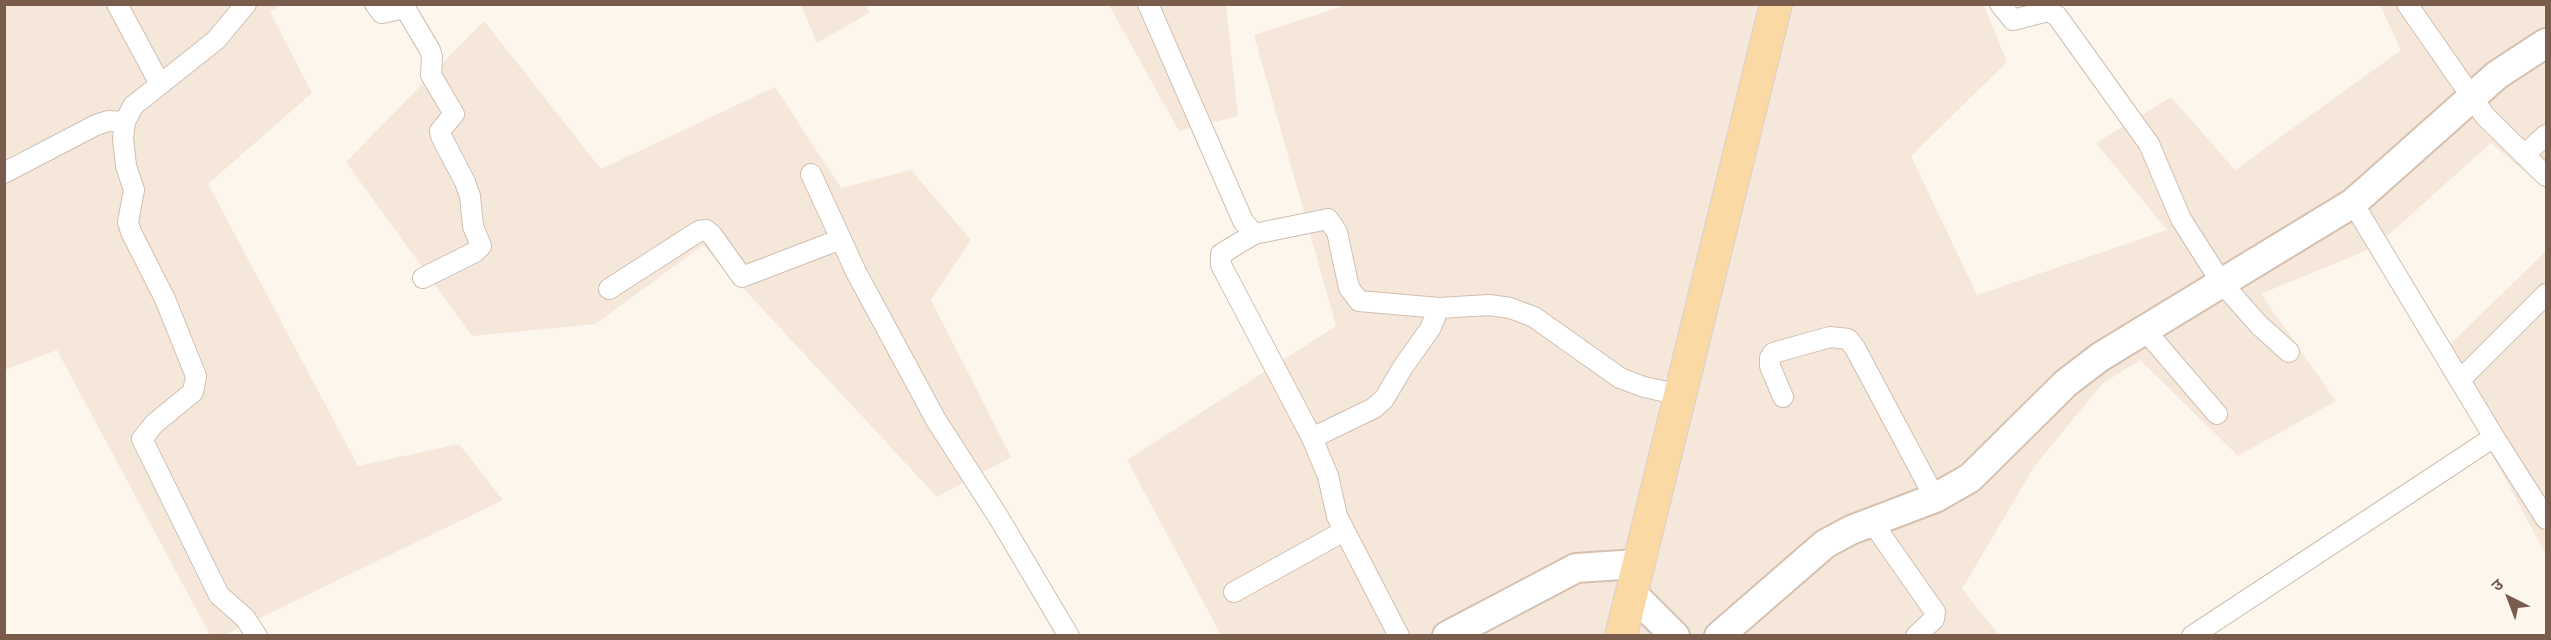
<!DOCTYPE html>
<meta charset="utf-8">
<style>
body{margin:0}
#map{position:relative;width:2551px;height:640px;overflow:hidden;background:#fdf6ec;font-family:"IBM Plex Sans","Noto Sans Devanagari",sans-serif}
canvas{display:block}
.frame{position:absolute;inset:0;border:6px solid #7a5c4d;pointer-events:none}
.north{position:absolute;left:2479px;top:568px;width:60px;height:60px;-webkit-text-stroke:4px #fffaf3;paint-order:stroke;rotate:318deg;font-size:16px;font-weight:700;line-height:24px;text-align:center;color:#7a5c4d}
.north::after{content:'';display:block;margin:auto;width:21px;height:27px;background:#7a5c4d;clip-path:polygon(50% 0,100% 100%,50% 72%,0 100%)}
</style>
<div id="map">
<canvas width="2551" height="640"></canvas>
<div class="frame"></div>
<div class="north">उ</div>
</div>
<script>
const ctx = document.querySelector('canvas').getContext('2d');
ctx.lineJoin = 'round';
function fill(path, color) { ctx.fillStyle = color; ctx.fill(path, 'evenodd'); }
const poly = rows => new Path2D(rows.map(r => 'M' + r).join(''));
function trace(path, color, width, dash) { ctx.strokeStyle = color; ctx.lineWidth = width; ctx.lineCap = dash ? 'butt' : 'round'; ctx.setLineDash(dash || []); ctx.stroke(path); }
fill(poly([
 [5,5,281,5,270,12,312,93,208,184,358,466,459,444,503,500,225,635,210,635,57,350,5,370],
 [801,5,866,5,869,13,817,43],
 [1109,5,1226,5,1238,116,1179,131],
 [1347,5,1984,5,2007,62,1911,156,1977,295,2167,230,2096,143,2171,97,2235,170,2401,50,2380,5,2546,5,2546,190,2491,143,2375,247,2261,294,2336,401,2238,456,2140,360,2102,384,2034,467,1962,589,1999,635,1221,635,1127,460,1336,326,1254,35],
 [484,21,601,169,775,87,841,188,911,170,971,240,931,300,1011,457,937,497,703,245,596,324,472,336,346,162],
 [2546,251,2546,555,2439,355]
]), '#f5e8da');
const street = poly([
 [117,4,160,84],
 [246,4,216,40,133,106,125,122,123,138,126,166,134,190,128,222,131,232,165,299,196,376,193,392,154,424,142,439,219,595,245,618,257,636],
 [375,4,382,13,405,8,430,50,432,57,431,75,454,114,440,131,441,136,465,182,470,196,473,226,481,246,475,252,423,278],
 [1148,4,1243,221,1254,234,1328,219,1337,232,1349,288,1359,301,1439,308,1489,305,1510,308,1534,317,1620,378,1644,387,1681,395],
 [2000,4,2013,20,2048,11,2057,16,2149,144,2181,219,2221,282,2259,325,2289,352],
 [2407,4,2485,116,2546,176],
 [2524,155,2546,135],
 [4,173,96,125,108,121,125,122],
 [811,174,856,272,936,420,999,518,1069,636],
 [2353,203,2494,437],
 [1254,234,1221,254,1221,265,1312,438,1328,476,1337,516,1399,636],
 [609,289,699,231,706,230,712,235,742,277,841,239],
 [2144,329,2217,414],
 [2460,380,2546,294],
 [1783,397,1770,366,1770,358,1773,353,1830,337,1848,339,1855,348,1935,498],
 [1312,438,1374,408,1384,399,1403,367,1430,329,1439,308],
 [1872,522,1935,612,1934,619,1916,636],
 [1234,592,1344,531],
 [2192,636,2494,437,2546,519]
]);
const secondary = poly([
 [1633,594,1675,636],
 [1447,636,1576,568,1637,564],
 [1719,636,1825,544,1851,530,1935,498,1970,478,2066,383,2100,357,2353,203,2497,75,2546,43]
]);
const primary = poly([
 [1621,636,1776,4]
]);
trace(street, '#d1beb0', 22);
trace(secondary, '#d6c0b0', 32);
trace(primary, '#dad1cd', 34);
trace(street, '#fff', 20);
trace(secondary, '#fff', 28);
trace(primary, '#fbd9a5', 32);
</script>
